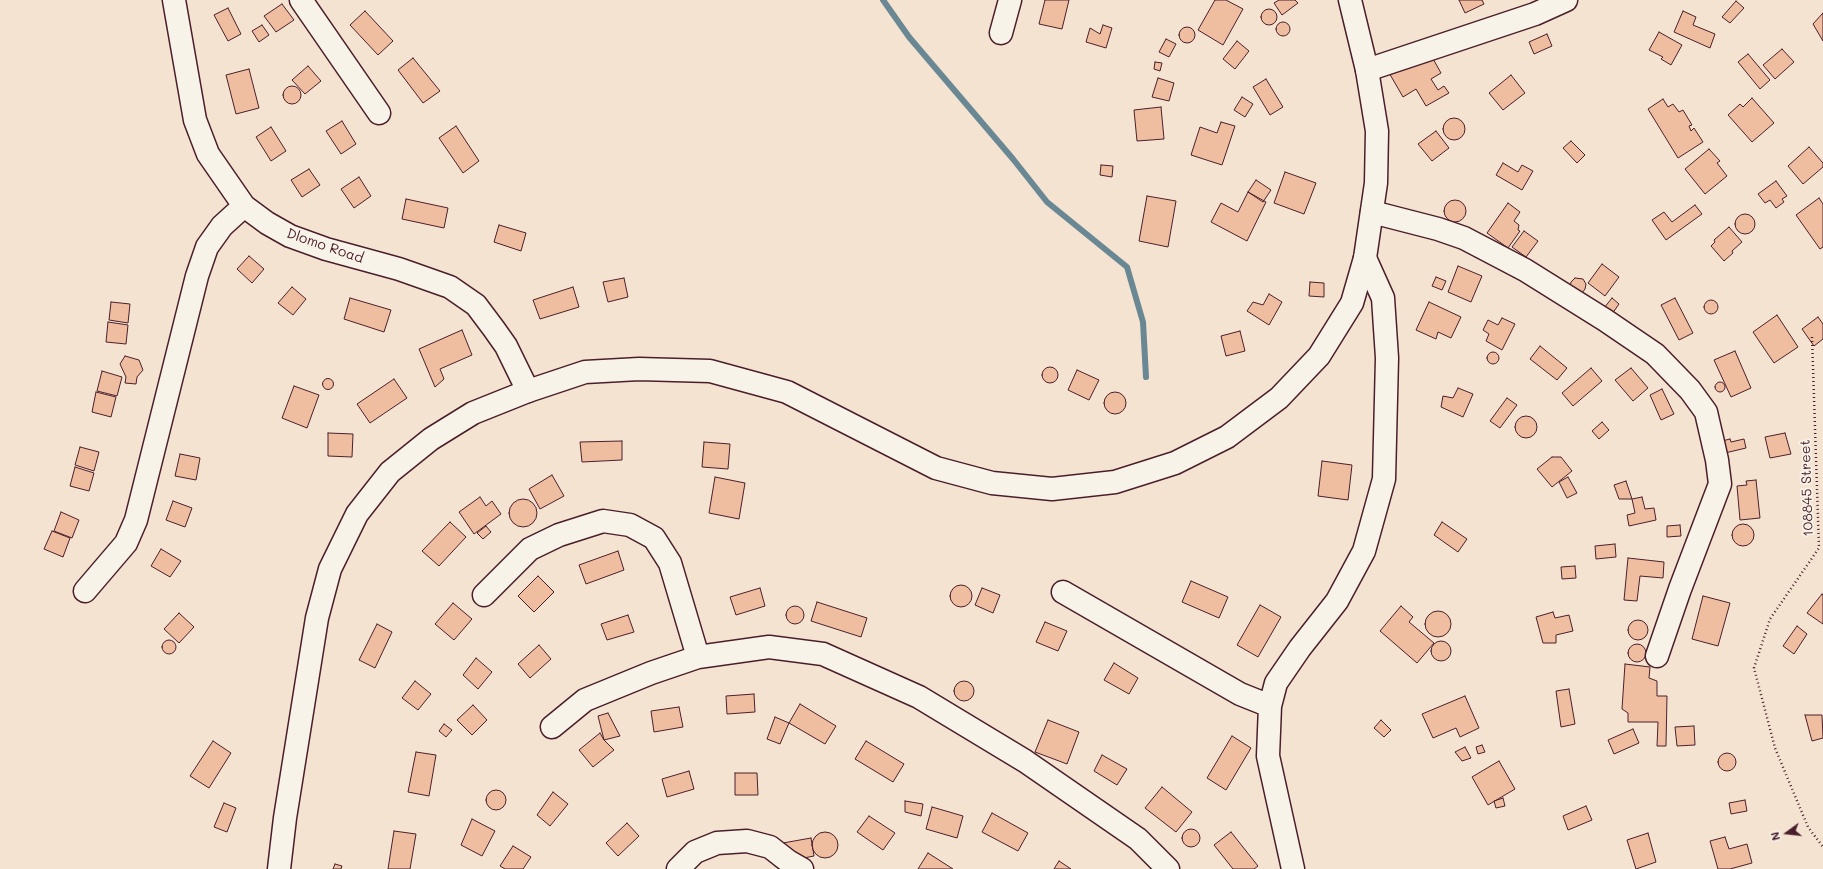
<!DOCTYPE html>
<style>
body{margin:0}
#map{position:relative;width:1823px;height:869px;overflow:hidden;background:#f5e3d2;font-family:Mali,sans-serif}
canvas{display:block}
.north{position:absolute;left:1767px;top:813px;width:40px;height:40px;-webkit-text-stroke:3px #f7f3e8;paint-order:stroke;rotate:255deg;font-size:11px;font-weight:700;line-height:16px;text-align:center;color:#4a1f2b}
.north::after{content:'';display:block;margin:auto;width:14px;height:18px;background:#4a1f2b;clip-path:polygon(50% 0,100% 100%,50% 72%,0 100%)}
</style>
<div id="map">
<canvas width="1823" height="869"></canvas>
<div class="north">N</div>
</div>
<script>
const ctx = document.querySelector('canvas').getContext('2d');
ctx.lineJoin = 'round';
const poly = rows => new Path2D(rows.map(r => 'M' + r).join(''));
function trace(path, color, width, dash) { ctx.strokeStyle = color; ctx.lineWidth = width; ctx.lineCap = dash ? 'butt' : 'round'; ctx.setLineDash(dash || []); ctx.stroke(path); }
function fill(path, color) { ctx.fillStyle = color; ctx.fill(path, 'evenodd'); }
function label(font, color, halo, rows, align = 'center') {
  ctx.font = font + ' Mali,sans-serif'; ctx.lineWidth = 3.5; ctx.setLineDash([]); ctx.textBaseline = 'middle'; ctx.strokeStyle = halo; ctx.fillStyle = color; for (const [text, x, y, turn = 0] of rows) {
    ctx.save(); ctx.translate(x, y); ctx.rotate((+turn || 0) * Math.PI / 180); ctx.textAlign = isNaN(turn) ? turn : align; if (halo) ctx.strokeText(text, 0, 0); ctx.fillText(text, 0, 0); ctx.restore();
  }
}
trace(poly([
 [883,0,909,37,1013,159,1047,202,1127,267,1143,322,1146,377]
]), '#698894', 6);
const building = poly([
 [1045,0,1069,0,1062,29,1039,24,1045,0],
 [1215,0,1226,0,1243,9,1223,45,1198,30,1215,0],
 [1279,0,1295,0,1298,3,1282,15,1274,3,1279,0],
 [1459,0,1482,0,1484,4,1465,13,1459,0],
 [1736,1,1744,8,1730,23,1722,17,1736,1],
 [282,4,294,20,276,32,264,16,282,4],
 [228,8,241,34,228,41,214,15,228,8],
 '1261 17a8 8 0 1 1 16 0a8 8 0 1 1-16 0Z',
 [365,11,393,41,378,55,350,25,365,11],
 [1683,11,1696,17,1693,25,1715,34,1710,48,1674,32,1683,11],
 [1823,13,1823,41,1813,24,1823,13],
 '1276 29a7 7 0 1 1 14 0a7 7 0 1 1-14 0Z',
 [262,25,269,35,259,42,252,31,262,25],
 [1103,25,1112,28,1106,48,1086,42,1090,28,1100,34,1103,25],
 '1179 35a8 8 0 1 1 16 0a8 8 0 1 1-16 0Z',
 [1659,32,1682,45,1671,65,1661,59,1663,57,1649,50,1659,32],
 [1547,34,1552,46,1534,54,1529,42,1547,34],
 [1166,39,1176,44,1169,57,1159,52,1166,39],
 [1237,41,1249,51,1235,69,1223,59,1237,41],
 [1427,48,1441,73,1431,79,1438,90,1444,86,1449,93,1426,106,1416,89,1403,97,1388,71,1427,48],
 [1782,49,1794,62,1775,79,1763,65,1782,49],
 [1748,54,1770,80,1760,89,1738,62,1748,54],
 [413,58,440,91,423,103,398,70,413,58],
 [1155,62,1162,63,1160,71,1154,69,1155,62],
 [308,66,321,81,305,94,292,80,308,66],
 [249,69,259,108,236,114,226,75,249,69],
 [1511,75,1525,93,1503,110,1489,93,1511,75],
 [1158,78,1174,83,1169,101,1152,97,1158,78],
 [1266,79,1283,107,1270,115,1253,87,1266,79],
 '283 95a9 9 0 1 1 18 0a9 9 0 1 1-18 0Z',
 [1242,97,1253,104,1245,117,1234,110,1242,97],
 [1752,98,1774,123,1752,142,1728,115,1740,104,1743,107,1752,98],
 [1663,99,1668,107,1673,104,1679,112,1683,110,1692,125,1689,126,1691,131,1694,128,1703,142,1678,158,1648,109,1663,99],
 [1161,107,1164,139,1137,141,1134,110,1161,107],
 '1443 129a11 11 0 1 1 22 0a11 11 0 1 1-22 0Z',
 [342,121,356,144,341,154,326,131,342,121],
 [1221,122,1235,126,1222,165,1191,155,1200,127,1217,133,1221,122],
 [456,126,479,161,463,173,439,138,456,126],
 [271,127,286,151,271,161,256,137,271,127],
 [1436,131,1449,148,1432,161,1418,144,1436,131],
 [1571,141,1585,155,1577,163,1563,148,1571,141],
 [1809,147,1823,163,1823,167,1803,184,1788,166,1809,147],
 [1709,149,1720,161,1717,163,1727,176,1705,194,1685,169,1709,149],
 [1503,163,1518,172,1522,165,1533,171,1522,190,1496,175,1503,163],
 [1101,165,1113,166,1112,177,1100,175,1101,165],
 [309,169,320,185,302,197,291,180,309,169],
 [1285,172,1316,183,1304,214,1274,203,1285,172],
 [359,177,371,196,354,208,341,189,359,177],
 [1256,180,1271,190,1263,202,1248,192,1256,180],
 [1776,181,1787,196,1782,199,1784,202,1776,208,1770,200,1765,203,1758,194,1776,181],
 [1248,192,1266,202,1247,241,1211,222,1221,203,1238,212,1248,192],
 [1147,196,1176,201,1168,247,1139,241,1147,196],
 [1819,198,1823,204,1823,247,1820,249,1796,215,1819,198],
 [406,199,448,208,444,228,402,219,406,199],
 '1444 211a11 11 0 1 1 22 0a11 11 0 1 1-22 0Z',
 [1508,203,1520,212,1514,221,1519,225,1518,230,1520,231,1508,248,1487,233,1508,203],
 [1695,205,1702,214,1666,240,1652,220,1664,212,1672,222,1695,205],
 '1735 224a10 10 0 1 1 20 0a10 10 0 1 1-20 0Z',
 [499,225,526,233,521,251,494,242,499,225],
 [1729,227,1742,242,1732,251,1733,253,1724,261,1711,246,1715,242,1714,240,1729,227],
 [1524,231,1538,241,1526,257,1512,247,1524,231],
 [249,256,264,269,252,283,237,269,249,256],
 [1602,264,1619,277,1605,296,1588,283,1602,264],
 [1458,266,1482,276,1471,302,1448,292,1458,266],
 [1436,277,1446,281,1442,290,1432,286,1436,277],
 [624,278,628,297,608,302,603,282,624,278],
 [1575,278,1583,279,1586,284,1585,289,1582,293,1570,287,1571,282,1575,278],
 [1310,282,1324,283,1324,297,1309,296,1310,282],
 [292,287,306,299,293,315,278,303,292,287],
 [573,287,579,307,540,319,533,300,573,287],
 [1269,294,1282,302,1269,325,1247,311,1253,302,1263,305,1269,294],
 [350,298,391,310,384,332,344,319,350,298],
 [1612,298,1619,304,1612,314,1604,308,1612,298],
 [1675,298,1693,333,1679,340,1661,305,1675,298],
 '1704 307a7 7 0 1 1 14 0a7 7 0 1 1-14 0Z',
 [111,302,130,304,128,323,109,320,111,302],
 [1429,302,1461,317,1451,338,1438,332,1436,339,1416,330,1429,302],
 [1777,315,1798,347,1774,363,1753,332,1777,315],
 [1818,317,1823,324,1823,339,1814,346,1802,329,1818,317],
 [1502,318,1515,324,1502,350,1486,341,1489,334,1483,330,1488,320,1498,325,1502,318],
 [108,322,128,325,126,344,106,342,108,322],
 [462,330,472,355,440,369,444,379,435,387,419,349,462,330],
 [1240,331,1245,351,1226,356,1221,336,1240,331],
 [1540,346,1567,368,1557,380,1530,359,1540,346],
 [1735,351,1751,388,1731,397,1714,360,1735,351],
 '1487 358a6 6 0 1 1 12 0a6 6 0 1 1-12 0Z',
 [125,356,139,360,143,370,137,377,136,384,125,383,126,377,120,364,125,356],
 '1042 375a8 8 0 1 1 16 0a8 8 0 1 1-16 0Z',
 [1591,368,1602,381,1573,406,1562,393,1591,368],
 [1631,368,1648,388,1633,401,1615,380,1631,368],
 [1077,370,1099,380,1089,400,1068,390,1077,370],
 [102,371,122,377,117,396,97,391,102,371],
 '322.5 384a5.5 5.5 0 1 1 11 0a5.5 5.5 0 1 1-11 0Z',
 [394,379,407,398,370,423,357,404,394,379],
 '1715 387a5 5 0 1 1 10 0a5 5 0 1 1-10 0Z',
 [294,386,319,395,307,428,282,418,294,386],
 [1458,388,1473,394,1463,417,1441,407,1443,396,1453,398,1458,388],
 [1662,389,1674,414,1661,420,1650,395,1662,389],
 [96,392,116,397,111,417,92,412,96,392],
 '1104 403a11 11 0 1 1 22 0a11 11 0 1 1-22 0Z',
 [1507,398,1517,405,1500,428,1490,421,1507,398],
 '1515 427a11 11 0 1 1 22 0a11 11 0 1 1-22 0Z',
 [1602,422,1609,430,1599,439,1592,431,1602,422],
 [328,433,353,434,352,457,328,456,328,433],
 [1785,433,1791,454,1770,458,1765,437,1785,433],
 [1730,439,1731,442,1744,439,1746,448,1725,453,1722,441,1730,439],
 [622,441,622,460,582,462,580,442,622,441],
 [704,442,730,444,728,469,702,467,704,442],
 [80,447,99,452,94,471,75,465,80,447],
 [180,454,200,458,196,480,175,476,180,454],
 [1552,457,1561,457,1572,471,1552,487,1537,469,1552,457],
 [1322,461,1352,465,1348,500,1318,496,1322,461],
 [75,467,94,473,89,491,70,486,75,467],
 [552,475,564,496,540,509,529,489,552,475],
 [715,477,745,483,739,519,709,513,715,477],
 [1568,477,1577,493,1567,498,1559,482,1568,477],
 [1756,480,1760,518,1740,520,1737,486,1747,485,1746,481,1756,480],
 [1626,481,1632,499,1619,499,1614,485,1626,481],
 [480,497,486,506,492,501,501,514,474,534,459,512,480,497],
 [1642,497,1645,509,1654,508,1656,520,1629,526,1627,515,1635,513,1632,499,1642,497],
 '509 513a14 14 0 1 1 28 0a14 14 0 1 1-28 0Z',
 [173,501,192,508,185,527,166,520,173,501],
 [61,512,79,520,72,538,54,531,61,512],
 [450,522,466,537,439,566,422,551,450,522],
 [1442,522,1467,539,1458,552,1434,535,1442,522],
 '1732 535a11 11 0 1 1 22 0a11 11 0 1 1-22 0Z',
 [1680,525,1681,536,1667,537,1667,526,1680,525],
 [486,526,491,532,483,539,477,533,486,526],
 [52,531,70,538,63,557,44,549,52,531],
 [1615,544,1616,557,1596,559,1595,546,1615,544],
 [161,549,181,561,170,577,151,566,161,549],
 [618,551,624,570,586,584,579,565,618,551],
 [1628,558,1664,562,1663,578,1640,576,1637,601,1624,600,1628,558],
 [1575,566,1576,578,1562,579,1561,567,1575,566],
 [538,576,554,592,534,612,518,596,538,576],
 [1191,581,1228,597,1219,618,1182,602,1191,581],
 '950 596a11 11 0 1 1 22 0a11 11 0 1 1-22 0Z',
 [760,588,765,606,736,615,730,597,760,588],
 [982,588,1000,595,993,613,975,605,982,588],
 [1822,594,1823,595,1823,624,1807,613,1822,594],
 [1703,596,1730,603,1718,646,1692,639,1703,596],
 [817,602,867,618,861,637,811,621,817,602],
 [453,603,472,619,454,640,435,624,453,603],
 [1260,605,1281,617,1258,657,1237,645,1260,605],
 [1401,606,1413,617,1409,622,1434,643,1417,663,1380,631,1401,606],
 '786 615a9 9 0 1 1 18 0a9 9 0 1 1-18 0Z',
 '1425 624a13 13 0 1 1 26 0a13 13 0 1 1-26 0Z',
 [1553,612,1555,618,1569,615,1573,631,1556,635,1556,643,1543,643,1536,617,1553,612],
 [179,613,194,627,179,643,164,629,179,613],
 [628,615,634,632,607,640,601,624,628,615],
 '1628 630a10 10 0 1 1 20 0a10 10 0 1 1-20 0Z',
 [1045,622,1067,631,1058,651,1036,642,1045,622],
 [377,624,392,632,375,668,359,660,377,624],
 [1797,626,1807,634,1794,654,1783,646,1797,626],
 '162 647a7 7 0 1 1 14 0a7 7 0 1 1-14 0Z',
 '1431 651a10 10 0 1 1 20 0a10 10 0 1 1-20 0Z',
 '1628 653a9 9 0 1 1 18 0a9 9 0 1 1-18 0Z',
 [539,645,551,659,530,678,518,664,539,645],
 [476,658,492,672,478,689,463,675,476,658],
 [1114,663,1138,678,1129,694,1104,680,1114,663],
 [1625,664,1650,667,1649,678,1657,681,1657,696,1667,696,1666,746,1657,746,1658,722,1628,722,1628,713,1622,709,1625,664],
 '954 691a10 10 0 1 1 20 0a10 10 0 1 1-20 0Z',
 [415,681,431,694,418,710,402,698,415,681],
 [1569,689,1575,724,1561,727,1556,691,1569,689],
 [754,694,755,712,727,714,726,696,754,694],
 [1465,696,1479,728,1460,737,1456,728,1433,738,1422,714,1465,696],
 [800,704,836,726,825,744,789,723,800,704],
 [473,705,487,720,472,735,457,720,473,705],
 [679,707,683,727,654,732,651,711,679,707],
 [608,713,620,736,604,740,598,716,608,713],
 [1805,715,1822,715,1823,738,1812,741,1805,715],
 [775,717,789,723,780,744,767,739,775,717],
 [1048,720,1079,732,1067,764,1035,752,1048,720],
 [1381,720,1391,730,1384,737,1374,728,1381,720],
 [444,724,452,730,446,737,439,731,444,724],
 [1694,726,1695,745,1677,746,1675,727,1694,726],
 [1633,729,1639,743,1614,754,1608,740,1633,729],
 [600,733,604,740,614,750,593,767,579,750,600,733],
 [1232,736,1251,748,1226,790,1207,778,1232,736],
 [213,741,231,753,209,788,190,776,213,741],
 [866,741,904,764,893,782,855,759,866,741],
 [1482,745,1485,752,1478,754,1476,747,1482,745],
 [1465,747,1471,758,1462,761,1455,752,1465,747],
 [416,752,436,755,429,796,408,792,416,752],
 '1718 762a9 9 0 1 1 18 0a9 9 0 1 1-18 0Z',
 [1102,755,1127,769,1117,785,1094,771,1102,755],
 [1499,761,1515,789,1488,805,1472,777,1499,761],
 [689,771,694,789,667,797,662,779,689,771],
 [735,773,757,773,758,795,735,795,735,773],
 [1162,787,1192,812,1176,832,1145,808,1162,787],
 '486 800a10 10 0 1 1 20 0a10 10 0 1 1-20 0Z',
 [553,792,568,804,550,826,537,815,553,792],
 [1503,798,1505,806,1496,808,1494,801,1503,798],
 [1745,800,1747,811,1731,814,1729,803,1745,800],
 [905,801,923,804,921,816,905,812,905,801],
 [224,803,236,808,227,832,214,827,224,803],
 [1586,806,1592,820,1568,830,1563,816,1586,806],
 [932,807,963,816,957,838,926,829,932,807],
 [992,813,1028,833,1018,851,982,832,992,813],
 [869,816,895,833,883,850,857,832,869,816],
 [472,819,495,831,482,856,461,845,472,819],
 [627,823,639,836,618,856,606,843,627,823],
 '1182 838a9 9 0 1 1 18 0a9 9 0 1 1-18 0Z',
 [394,831,416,834,410,869,388,869,394,831],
 '812 845a13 13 0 1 1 26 0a13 13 0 1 1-26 0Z',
 [1231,832,1258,866,1254,869,1233,869,1214,845,1231,832],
 [1648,833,1656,862,1636,869,1627,840,1648,833],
 [1725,837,1729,849,1747,844,1752,863,1730,869,1718,869,1710,841,1725,837],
 [811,838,814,856,788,861,783,843,811,838],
 [513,846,531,857,523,869,505,869,500,866,513,846],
 [928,853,953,869,918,869,928,853],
 [1059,861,1071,869,1054,869,1059,861],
 [335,864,342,866,341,869,333,869,335,864]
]);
fill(building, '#efbea0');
trace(building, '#4a1f2b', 1);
const minor = poly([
 [174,0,195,120,208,154,244,206,267,223,290,236,326,249,399,269,450,287,476,305,494,329,506,346,528,391],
 [301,0,379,113],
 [1001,33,1010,0],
 [1367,70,1535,14,1566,0],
 [1372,212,1438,229,1464,238,1525,270,1605,320,1655,354,1690,390,1706,412,1717,460,1720,484,1680,589,1657,656],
 [85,591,126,543,136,520,197,276,207,247,222,226,244,206],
 [1063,592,1240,694,1270,706],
 [484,595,530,549,559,535,603,521,630,525,654,538,670,563,698,657],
 [552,727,585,700,651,673,698,657,769,647,823,654,919,697,1025,761,1138,839,1168,869],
 [678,869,695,852,717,843,747,841,770,847,788,861,802,869],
 [1293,869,1268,756,1270,706,1276,683,1300,648,1337,601,1364,551,1384,479,1387,358,1383,298,1365,258]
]);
const tertiary = poly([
 [279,869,285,818,317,618,330,569,357,514,390,472,431,439,473,413,528,391,585,372,639,369,710,371,787,392,936,468,992,483,1052,489,1115,482,1175,463,1227,437,1279,398,1319,356,1352,303,1365,258,1376,183,1377,131,1367,70,1350,0]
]);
trace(minor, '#4a1f2b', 25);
trace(tertiary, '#4a1f2b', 25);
trace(poly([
 [1812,337,1819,548,1770,619,1754,668,1775,748,1808,827,1823,847]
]), '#4a1f2b', 2.5, [1, 3]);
trace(minor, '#f7f3e8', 22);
trace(tertiary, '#f7f3e8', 22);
label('14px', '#4a1f2b', '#f7f3e8', [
 ["Dlomo Road",325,246,19],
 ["108845 Street",1807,488,-92]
]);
</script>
